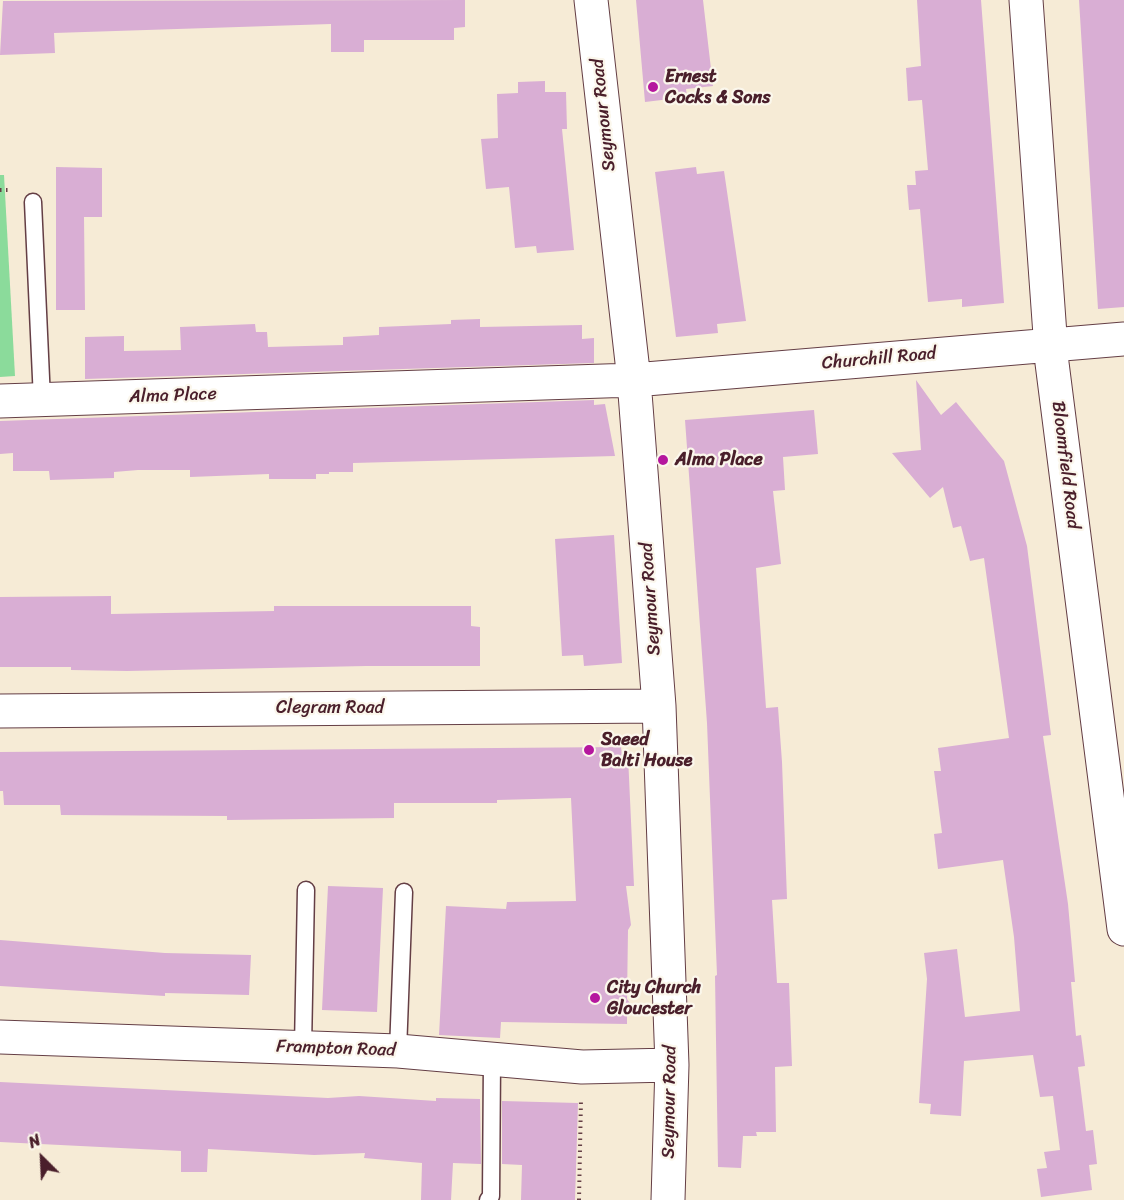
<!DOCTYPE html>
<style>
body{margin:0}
#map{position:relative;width:1124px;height:1200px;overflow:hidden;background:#f6ebd6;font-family:Sriracha,sans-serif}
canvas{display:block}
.north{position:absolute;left:12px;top:1128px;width:60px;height:60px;-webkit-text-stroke:4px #fbf7ec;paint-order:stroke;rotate:336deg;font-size:16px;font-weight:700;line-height:24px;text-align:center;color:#4a1f2b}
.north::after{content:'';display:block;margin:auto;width:21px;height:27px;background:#4a1f2b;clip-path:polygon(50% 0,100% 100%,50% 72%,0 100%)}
</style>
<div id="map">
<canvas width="1124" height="1200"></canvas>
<div class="north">N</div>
</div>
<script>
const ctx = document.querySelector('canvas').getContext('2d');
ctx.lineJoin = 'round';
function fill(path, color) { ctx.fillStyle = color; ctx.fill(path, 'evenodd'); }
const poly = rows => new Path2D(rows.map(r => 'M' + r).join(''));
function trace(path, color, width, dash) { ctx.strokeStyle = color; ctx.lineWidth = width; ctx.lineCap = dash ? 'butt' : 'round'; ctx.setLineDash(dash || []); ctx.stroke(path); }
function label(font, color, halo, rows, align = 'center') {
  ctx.font = font + ' Sriracha,sans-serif'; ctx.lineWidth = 4.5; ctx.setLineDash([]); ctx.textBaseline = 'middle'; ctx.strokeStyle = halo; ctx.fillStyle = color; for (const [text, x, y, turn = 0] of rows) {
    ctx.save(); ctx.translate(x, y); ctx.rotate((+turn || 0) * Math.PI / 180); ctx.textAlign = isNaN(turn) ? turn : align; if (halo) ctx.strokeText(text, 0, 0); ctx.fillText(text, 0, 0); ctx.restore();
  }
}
fill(poly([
 [0,175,4,175,15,376,0,377]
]), '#8bdb9b');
fill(poly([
 [465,0,465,27,454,28,454,40,364,40,364,52,331,52,331,24,54,33,55,53,0,55,3,1],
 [636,0,703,0,713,86,686,89,687,97,645,102],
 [917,0,981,0,1004,303,962,307,962,299,928,302,920,209,909,210,907,185,916,185,915,171,928,170,922,100,908,101,906,68,921,66],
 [1079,0,1124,0,1124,307,1098,309],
 [545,81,545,92,566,92,567,129,562,129,574,250,537,253,536,246,515,248,509,187,486,189,481,139,498,138,497,94,518,93,518,82],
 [56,167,102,168,102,217,84,217,85,310,56,310],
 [696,167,697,174,724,171,746,321,717,324,718,333,676,337,655,172],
 [480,319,480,327,582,325,582,339,594,338,594,363,85,379,85,337,124,336,124,351,181,350,180,327,255,324,256,332,267,332,268,347,343,345,343,337,379,335,379,327,451,324,451,320],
 [916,380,941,415,956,402,1004,461,1027,546,1051,735,1043,736,1068,904,1075,982,1071,982,1076,1036,1081,1035,1085,1066,1078,1067,1086,1131,1093,1130,1097,1164,1089,1165,1092,1190,1041,1197,1037,1169,1047,1168,1044,1152,1060,1150,1053,1096,1040,1097,1033,1055,964,1061,961,1116,930,1114,931,1104,919,1103,927,979,924,953,957,949,965,1017,1020,1011,1014,937,1003,860,938,869,934,834,942,833,934,771,941,771,938,748,1009,738,984,558,970,561,961,526,953,528,943,487,930,498,892,453,921,450],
 [594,400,594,405,605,404,615,456,353,463,353,472,329,472,329,474,316,474,316,479,269,479,269,474,190,477,190,470,138,470,114,472,114,478,50,480,49,471,13,471,13,453,0,454,0,421],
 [814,410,818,454,783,457,785,490,773,491,781,564,756,568,766,708,778,707,782,762,787,899,772,900,777,983,789,983,792,1066,775,1067,776,1132,756,1132,757,1136,743,1136,741,1168,718,1167,715,976,717,975,707,723,685,420],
 [614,535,622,663,584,666,583,655,562,656,555,539],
 [111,596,111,614,274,611,274,606,471,606,471,626,480,627,480,666,366,666,127,671,71,670,71,667,0,667,0,597],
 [621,747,622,756,628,756,634,886,626,886,631,925,628,930,627,999,634,1009,627,1015,627,1024,501,1022,500,1038,439,1035,446,906,506,909,507,902,576,901,571,798,497,800,497,803,394,803,394,818,227,820,227,816,61,815,60,805,4,805,3,791,0,791,0,752],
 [328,886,383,888,377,1012,322,1010],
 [0,940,165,953,251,955,249,995,165,993,165,996,0,986],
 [0,1082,328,1098,359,1096,436,1101,436,1098,480,1099,481,1164,453,1163,451,1200,421,1200,422,1163,364,1158,365,1153,314,1155,208,1149,207,1172,181,1172,181,1151,0,1142],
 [502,1101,578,1103,575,1200,521,1200,522,1165,502,1164]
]), '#d9aed4');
const lane = poly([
 [33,202,42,400],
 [303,1047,306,890],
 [398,1051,404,892],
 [488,1200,491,1196,492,1061]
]);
const street = poly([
 [591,0,634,380,659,706,672,1065,668,1200],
 [1026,0,1052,363,1124,929],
 [0,401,634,380,1124,339],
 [0,711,659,706],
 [0,1037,398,1051,582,1067,672,1065]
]);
trace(lane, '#643e45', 19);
trace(street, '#643e45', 35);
trace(poly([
 [0,190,11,190],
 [579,1200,581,1099]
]), '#643e45', 4, [1.5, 4.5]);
trace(lane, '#fff', 16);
trace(street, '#fff', 33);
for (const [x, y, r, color] of [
 [653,87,6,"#b5179e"],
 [663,460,6,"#b5179e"],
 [589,750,6,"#b5179e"],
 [595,998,6,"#b5179e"]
]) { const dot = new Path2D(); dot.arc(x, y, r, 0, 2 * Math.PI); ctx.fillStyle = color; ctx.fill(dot); trace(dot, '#fbf7ec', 2); }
label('bold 18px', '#4a1f2b', '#fbf7ec', [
 ["Ernest",665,77],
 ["Cocks & Sons",665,98],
 ["Alma Place",675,460],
 ["Saeed",601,740],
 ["Balti House",601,761],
 ["City Church",607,988],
 ["Gloucester",607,1009]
], 'left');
label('18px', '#4a1f2b', '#fbf7ec', [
 ["Seymour Road",604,115,-96],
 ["Churchill Road",879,359,-5],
 ["Alma Place",173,396,-2],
 ["Bloomfield Road",1065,465,83],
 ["Seymour Road",651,599,-94],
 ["Clegram Road",330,708],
 ["Frampton Road",336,1049,2],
 ["Seymour Road",670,1102,-89]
]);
</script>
